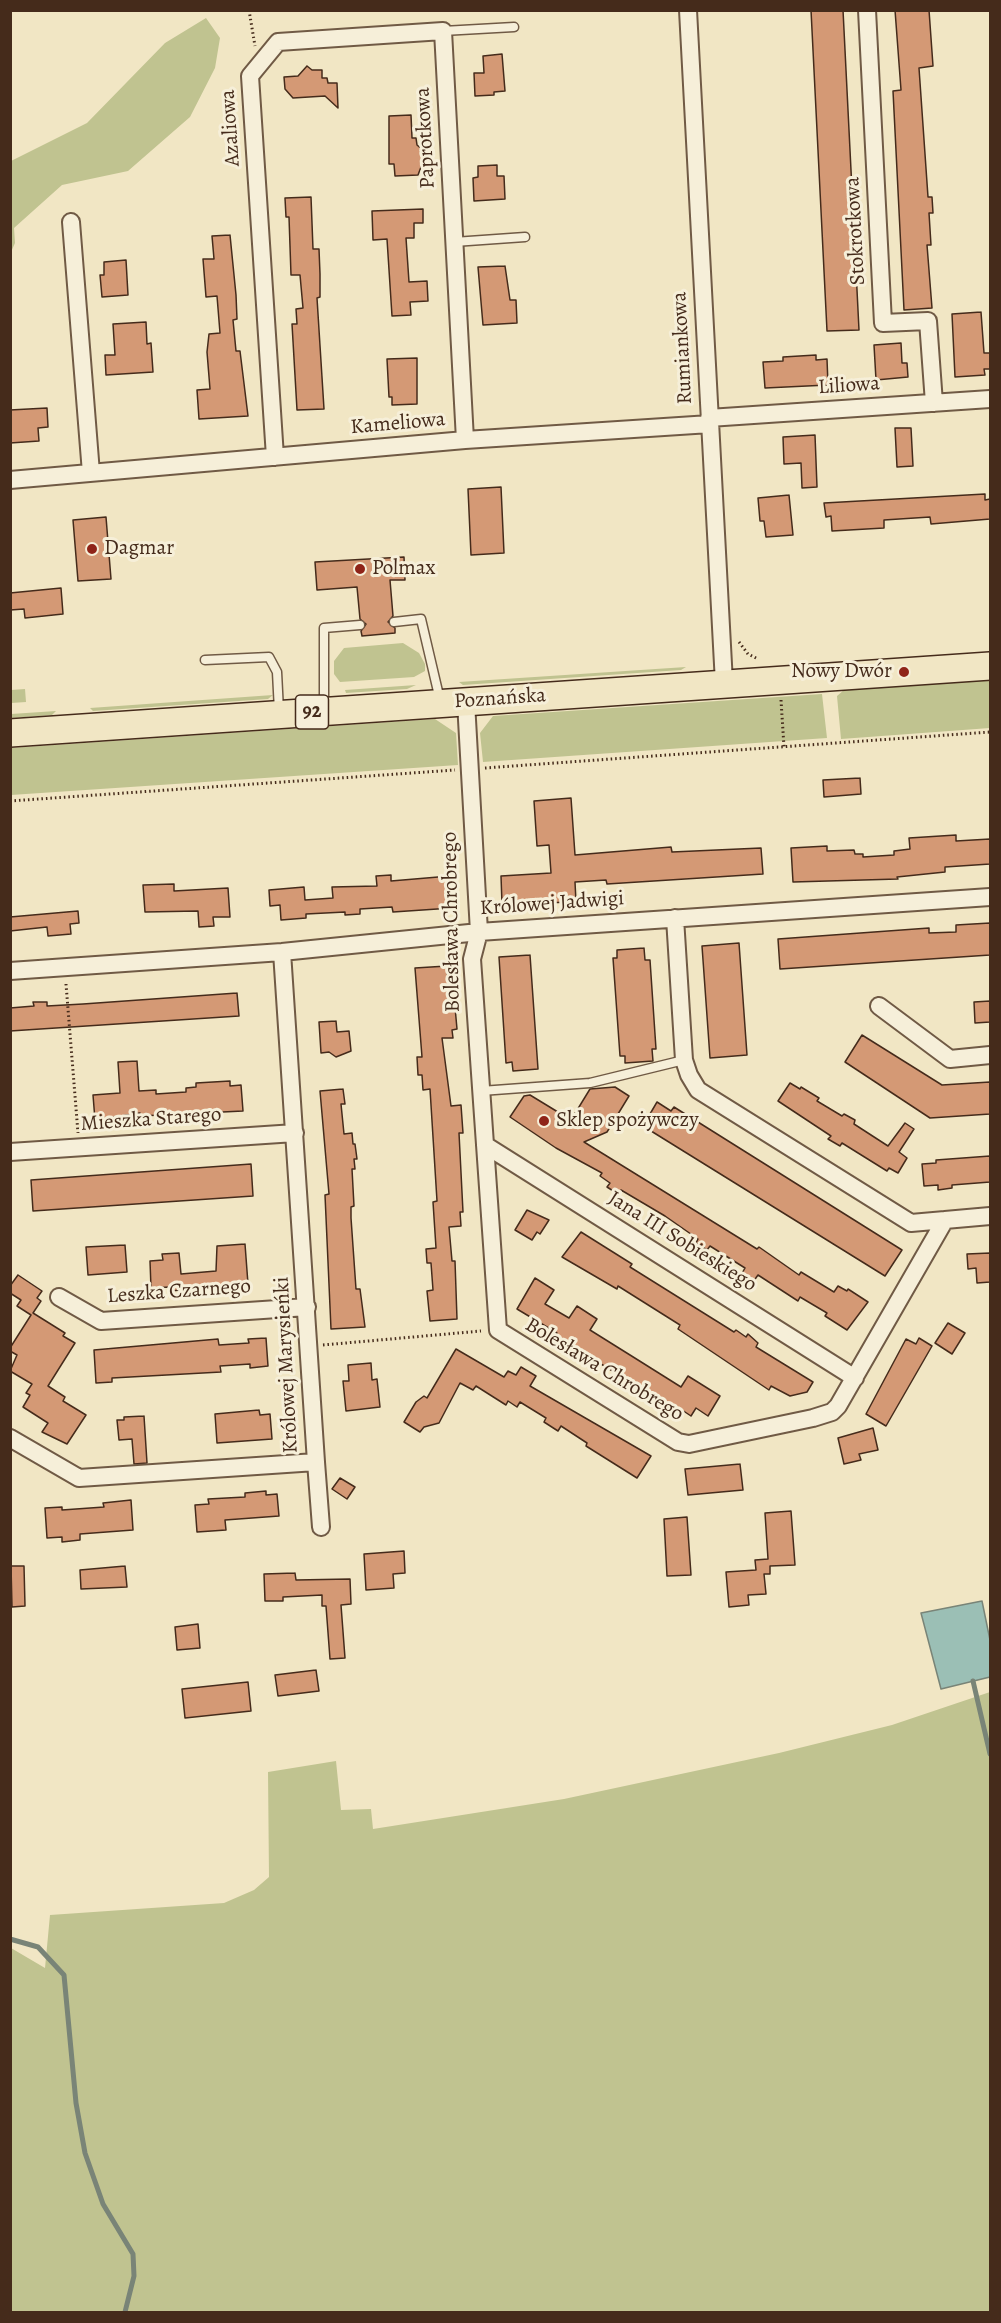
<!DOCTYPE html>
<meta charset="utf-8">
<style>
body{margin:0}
#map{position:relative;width:1001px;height:2323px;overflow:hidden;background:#f1e6c4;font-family:Alegreya,serif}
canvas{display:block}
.frame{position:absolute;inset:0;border:12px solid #452b1b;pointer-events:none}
</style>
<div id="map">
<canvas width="1001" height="2323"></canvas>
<div class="frame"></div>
</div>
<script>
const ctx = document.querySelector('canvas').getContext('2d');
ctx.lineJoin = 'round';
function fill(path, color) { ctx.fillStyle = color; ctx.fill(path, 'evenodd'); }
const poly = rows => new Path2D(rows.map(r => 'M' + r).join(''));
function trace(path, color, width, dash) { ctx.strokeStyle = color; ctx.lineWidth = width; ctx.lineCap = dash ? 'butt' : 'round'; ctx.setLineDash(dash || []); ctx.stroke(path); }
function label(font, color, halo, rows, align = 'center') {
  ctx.font = font + ' Alegreya,serif'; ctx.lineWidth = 6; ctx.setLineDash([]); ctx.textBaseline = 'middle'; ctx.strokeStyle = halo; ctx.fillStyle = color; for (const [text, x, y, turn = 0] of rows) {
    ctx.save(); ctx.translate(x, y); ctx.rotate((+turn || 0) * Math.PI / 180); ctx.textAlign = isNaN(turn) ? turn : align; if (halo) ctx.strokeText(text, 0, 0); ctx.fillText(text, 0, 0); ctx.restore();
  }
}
fill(poly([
 [206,18,220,38,215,68,190,117,128,171,62,185,14,228,15,243,11,252,11,161,87,123,165,43],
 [403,643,419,653,425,664,425,671,414,677,340,682,334,674,334,661,344,648],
 [686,667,681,670,463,685,459,682],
 [990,680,990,728,841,739,837,696,844,690],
 [416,685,407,689,346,693,345,690],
 [25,689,26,702,11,703,11,690],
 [822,694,827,738,483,762,480,733,493,716],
 [273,695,268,699,93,711,90,708],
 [56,711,52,715,11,718,11,714],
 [435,719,456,733,458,765,11,795,11,748],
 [990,1692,990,2312,11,2312,11,1948,45,1968,50,1915,224,1903,254,1890,269,1877,268,1772,336,1761,341,1810,371,1809,373,1829,564,1799,779,1753,892,1725]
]), '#c0c390');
const water = poly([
 [982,1601,990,1640,990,1677,941,1689,921,1613,982,1601]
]);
fill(water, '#9bbfb5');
trace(water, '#798477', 1.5);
trace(poly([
 [973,1681,990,1754],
 [10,1939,38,1947,64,1975,76,2103,85,2153,103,2204,133,2254,134,2276,125,2312]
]), '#798477', 5);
const building = poly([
 [811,10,843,10,859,330,827,331,811,10],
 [895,10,929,10,933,66,919,68,928,197,932,197,933,213,929,213,931,245,927,245,932,308,904,310,893,91,901,90,895,10],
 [502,54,505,91,494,92,494,95,475,96,474,73,484,73,483,56,502,54],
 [307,66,312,70,322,70,322,78,327,78,328,83,337,83,338,108,325,96,293,98,285,89,284,77,298,76,307,66],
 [411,115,412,138,416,138,417,145,424,151,424,159,418,175,395,176,394,164,389,164,389,116,411,115],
 [497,165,497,176,504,176,505,199,474,201,473,178,478,177,478,166,497,165],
 [311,197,313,249,319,249,320,274,320,297,317,298,324,409,297,410,292,324,297,324,296,309,303,308,300,275,291,275,289,217,286,217,285,198,311,197],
 [423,209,423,223,414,223,414,238,406,238,409,282,427,281,428,301,410,302,411,315,392,316,387,239,373,240,372,211,423,209],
 [230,235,236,295,237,319,233,320,236,351,240,351,248,416,199,419,197,390,210,389,207,352,209,334,220,333,217,296,206,297,203,259,214,259,212,236,230,235],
 [126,260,128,295,102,297,100,275,104,275,104,262,126,260],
 [505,266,510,300,516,300,517,323,483,325,478,267,505,266],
 [981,312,984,353,990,353,990,369,984,369,985,375,955,377,952,314,981,312],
 [146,322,147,344,151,343,153,372,106,375,105,355,115,355,113,324,146,322],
 [901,343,902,363,907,363,908,377,876,380,874,345,901,343],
 [816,355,816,360,827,359,828,385,765,388,763,362,783,361,783,357,816,355],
 [417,358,417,404,392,405,392,397,389,397,387,359,417,358],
 [47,408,48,427,38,428,39,441,10,443,10,410,47,408],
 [895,428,911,428,913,466,897,467,895,428],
 [815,435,817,487,802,488,801,463,784,464,783,437,815,435],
 [501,487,504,553,471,555,468,489,501,487],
 [985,494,985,500,990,499,990,519,931,524,930,517,884,520,884,528,832,531,831,516,826,517,824,503,985,494],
 [789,495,793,535,766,537,764,521,760,521,758,498,789,495],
 [106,517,111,579,78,581,73,520,106,517],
 [404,557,405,580,390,580,393,616,388,622,395,628,395,633,362,636,361,631,366,624,360,619,357,587,317,590,315,562,404,557],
 [61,588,63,614,25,618,24,609,10,610,10,593,61,588],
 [860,778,861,794,824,797,823,780,860,778],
 [571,798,575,855,671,847,672,852,761,848,763,874,607,884,606,880,575,882,576,902,502,904,501,876,551,873,549,845,537,846,534,801,571,798],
 [956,835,956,841,990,839,990,864,945,867,945,872,897,877,898,879,793,882,791,848,827,846,827,851,854,850,855,854,863,854,863,857,894,855,894,851,910,849,909,838,956,835],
 [391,875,391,881,450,876,452,908,393,912,392,907,360,909,360,914,345,915,345,912,306,914,306,918,281,920,280,905,270,906,269,890,304,887,305,900,333,898,332,887,377,886,376,876,391,875],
 [174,884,174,891,228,888,230,917,213,917,214,926,199,927,198,911,145,912,143,885,174,884],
 [78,911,79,923,70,924,71,934,48,936,47,927,10,931,10,917,78,911],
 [990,923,990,955,780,969,778,939,929,928,929,933,956,932,956,925,990,923],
 [739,943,747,1055,710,1058,702,946,739,943],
 [644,948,645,960,650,960,656,1049,652,1049,653,1061,625,1063,625,1056,620,1056,613,958,617,958,617,950,644,948],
 [530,955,538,1069,513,1071,512,1062,506,1063,499,957,530,955],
 [447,966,447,974,452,974,457,1029,452,1030,453,1038,442,1038,451,1106,461,1105,463,1133,459,1133,463,1212,460,1212,461,1226,449,1227,452,1261,455,1261,457,1319,430,1321,427,1291,433,1290,431,1263,427,1263,426,1249,436,1248,433,1202,437,1201,430,1089,423,1090,422,1075,418,1075,417,1057,422,1057,415,968,447,966],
 [237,993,239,1016,10,1031,10,1008,34,1006,33,1002,47,1002,47,1006,83,1004,237,993],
 [990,1001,990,1022,975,1023,974,1002,990,1001],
 [336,1021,337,1032,349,1031,351,1051,336,1057,329,1052,321,1053,319,1022,336,1021],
 [862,1035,942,1085,990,1082,990,1114,930,1118,845,1062,862,1035],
 [137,1061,139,1091,156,1090,156,1094,186,1092,186,1088,196,1087,196,1083,230,1081,230,1086,241,1085,243,1111,140,1116,140,1113,95,1120,93,1095,120,1093,118,1062,137,1061],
 [790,1083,800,1089,801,1087,819,1098,817,1101,842,1116,844,1114,855,1120,854,1124,888,1146,905,1123,914,1129,899,1152,907,1158,898,1173,889,1168,887,1171,842,1143,840,1146,828,1139,831,1136,778,1101,790,1083],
 [615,1087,629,1096,607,1132,584,1142,757,1249,759,1247,799,1275,801,1272,834,1292,838,1286,847,1291,848,1289,868,1302,847,1330,825,1316,827,1313,800,1297,798,1301,758,1275,753,1282,741,1275,745,1268,710,1246,707,1250,696,1243,698,1239,665,1216,621,1190,618,1194,607,1187,610,1183,600,1176,602,1173,556,1148,510,1117,524,1096,530,1095,571,1120,590,1089,615,1087],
 [343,1089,345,1104,341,1104,344,1134,352,1133,353,1144,355,1144,357,1159,354,1159,355,1169,352,1169,354,1206,351,1207,351,1218,356,1289,360,1289,365,1327,331,1329,325,1195,329,1194,320,1091,343,1089],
 [657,1102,671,1111,674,1107,902,1250,885,1276,643,1126,657,1102],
 [990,1156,990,1182,952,1185,952,1188,938,1190,938,1185,924,1186,922,1164,936,1163,936,1160,990,1156],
 [251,1164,253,1196,33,1211,31,1180,251,1164],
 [527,1210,549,1220,540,1234,537,1232,532,1240,515,1230,527,1210],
 [581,1232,632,1264,630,1267,734,1332,736,1330,746,1337,748,1334,758,1343,756,1347,813,1382,807,1392,790,1396,771,1386,769,1390,678,1329,680,1325,618,1286,617,1289,562,1257,581,1232],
 [245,1244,248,1284,170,1291,170,1287,151,1288,150,1261,163,1260,162,1254,179,1253,181,1274,216,1271,217,1246,245,1244],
 [125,1245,127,1272,88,1275,86,1247,125,1245],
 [990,1253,990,1282,977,1283,976,1268,968,1269,967,1254,990,1253],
 [18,1275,42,1291,37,1298,41,1301,33,1313,65,1333,63,1336,75,1343,48,1386,65,1397,63,1401,86,1415,67,1444,42,1432,48,1423,23,1407,30,1395,26,1393,32,1384,10,1371,17,1355,10,1351,10,1348,31,1315,17,1306,21,1300,10,1293,10,1286,18,1275],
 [535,1278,554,1290,545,1304,569,1318,577,1306,597,1319,590,1330,638,1360,681,1387,688,1376,720,1396,708,1416,696,1408,691,1416,682,1410,680,1412,555,1336,557,1333,517,1309,535,1278],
 [948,1323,965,1333,952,1354,935,1343,948,1323],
 [266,1338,268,1366,250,1368,250,1364,220,1366,221,1372,112,1378,112,1382,96,1383,94,1350,218,1339,219,1345,249,1343,248,1339,266,1338],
 [919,1338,932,1346,886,1426,866,1414,906,1339,916,1344,919,1338],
 [456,1349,504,1377,508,1371,516,1375,521,1367,536,1376,530,1386,651,1456,637,1478,586,1446,587,1443,561,1426,558,1431,544,1422,546,1418,520,1402,517,1407,508,1401,506,1405,476,1386,473,1390,460,1383,439,1423,424,1427,420,1432,404,1422,416,1402,424,1396,427,1398,456,1349],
 [371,1363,372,1380,377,1379,380,1407,346,1411,343,1381,349,1381,348,1365,371,1363],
 [259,1410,260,1415,270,1414,272,1439,217,1443,215,1414,259,1410],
 [144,1416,147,1463,134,1464,132,1439,119,1440,117,1420,124,1420,124,1417,144,1416],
 [873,1428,878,1450,859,1454,861,1460,844,1464,838,1438,873,1428],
 [740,1464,743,1490,688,1495,685,1469,740,1464],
 [340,1478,355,1487,347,1499,332,1489,340,1478],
 [266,1491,266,1495,277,1494,279,1516,225,1520,226,1530,197,1532,195,1505,209,1504,208,1499,245,1497,245,1493,266,1491],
 [131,1500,133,1530,80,1534,80,1540,62,1542,62,1537,47,1538,45,1508,62,1507,62,1510,104,1507,103,1503,131,1500],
 [791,1511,795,1565,770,1566,770,1574,764,1574,766,1594,748,1595,749,1605,729,1607,726,1572,756,1570,755,1560,768,1559,765,1513,791,1511],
 [687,1517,691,1575,667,1576,664,1519,687,1517],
 [404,1551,405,1573,393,1574,394,1588,366,1590,364,1554,404,1551],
 [11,1566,24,1566,25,1606,12,1607,11,1566],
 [125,1566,127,1587,81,1589,80,1570,125,1566],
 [295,1573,296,1580,350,1579,351,1604,341,1605,345,1658,330,1659,326,1606,322,1606,322,1595,283,1597,283,1601,265,1601,264,1574,295,1573],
 [198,1624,200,1648,177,1650,175,1627,198,1624],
 [316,1670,319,1691,278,1696,275,1675,316,1670],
 [248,1682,251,1711,185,1718,182,1689,248,1682]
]);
fill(building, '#d49975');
trace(building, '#452b1b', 1.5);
const service = poly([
 [443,31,514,27],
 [454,242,525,237],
 [394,622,421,619,440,700],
 [205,660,269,657,277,672,279,711],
 [324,708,324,628,360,625],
 [481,1091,590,1083,684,1060]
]);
const minor = poly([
 [688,10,724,683],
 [867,10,883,323,928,321,934,403],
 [71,222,91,473],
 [709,418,990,399],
 [275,457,250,76,278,42,443,31,465,440],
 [10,480,465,440,710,424],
 [466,702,479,932,472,959,498,1330,678,1442,689,1444,813,1418,832,1412,838,1406,945,1220,990,1216],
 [675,918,684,1060,689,1075,698,1090,911,1223,945,1220],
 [10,971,282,952,479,932,990,897],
 [879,1006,950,1059,990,1055],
 [485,1145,855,1378],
 [10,1152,295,1133],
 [59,1297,101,1321,307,1307],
 [10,1438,79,1478,316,1462,282,952],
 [316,1462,321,1527]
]);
const primary = poly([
 [10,733,990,666]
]);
trace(service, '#705a45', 11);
trace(minor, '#705a45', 20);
trace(primary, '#452b1b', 30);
trace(poly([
 [249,10,255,46],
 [739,642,748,654,758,659],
 [781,700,784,747],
 [485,768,990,732],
 [10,801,455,770],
 [66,984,78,1133],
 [323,1345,481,1331]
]), '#452b1b', 3, [1.5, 3]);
trace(service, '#f6efd9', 8);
trace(minor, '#f6efd9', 16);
trace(primary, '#f1e6c4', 27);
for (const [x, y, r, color] of [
 [92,549,6,"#8f2418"],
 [360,569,6,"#8f2418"],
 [904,672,6,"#8f2418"],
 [544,1121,6,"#8f2418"]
]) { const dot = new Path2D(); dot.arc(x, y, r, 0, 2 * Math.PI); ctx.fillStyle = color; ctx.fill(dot); trace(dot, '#f6efd9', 2); }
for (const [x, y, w] of [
 [312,712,33]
]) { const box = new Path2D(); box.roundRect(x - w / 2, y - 17, w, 34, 4.5); ctx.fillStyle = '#f6efd9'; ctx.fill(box); trace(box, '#452b1b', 1.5); }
label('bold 20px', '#452b1b', null, [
 ["92",312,712]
]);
label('21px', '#452b1b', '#f6efd9', [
 ["Azaliowa",231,128,-94],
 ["Paprotkowa",426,138,-93],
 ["Stokrotkowa",856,231,-93],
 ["Rumiankowa",683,348,-93],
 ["Liliowa",849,386,-4],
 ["Kameliowa",398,424,-5],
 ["Poznańska",500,699,-4],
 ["Królowej Jadwigi",552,904,-4],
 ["Bolesława Chrobrego",452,922,-91],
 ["Mieszka Starego",151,1120,-4],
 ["Jana III Sobieskiego",682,1242,32],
 ["Leszka Czarnego",179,1292,-4],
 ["Królowej Marysieńki",287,1365,-93],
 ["Bolesława Chrobrego",604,1370,31]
]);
label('21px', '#452b1b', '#f6efd9', [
 ["Dagmar",104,549],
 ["Polmax",372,569],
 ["Nowy Dwór",892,672,"right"],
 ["Sklep spożywczy",556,1121]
], 'left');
</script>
